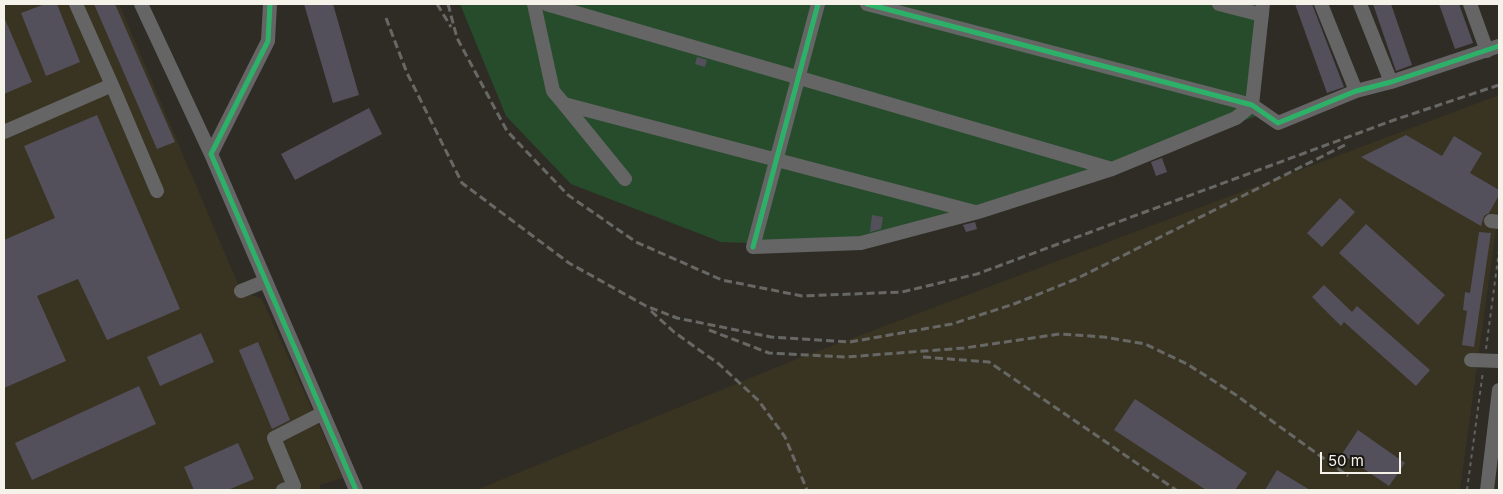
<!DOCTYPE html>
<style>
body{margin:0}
#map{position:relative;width:1503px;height:494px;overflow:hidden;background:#2f2c25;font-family:Inter,sans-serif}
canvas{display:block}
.frame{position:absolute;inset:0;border:5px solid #f5f2ea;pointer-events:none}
.scale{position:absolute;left:1320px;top:452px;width:81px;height:22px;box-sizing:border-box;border:2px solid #f5f2ea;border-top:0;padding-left:6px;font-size:15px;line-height:18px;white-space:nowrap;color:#f5f2ea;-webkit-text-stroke:4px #191711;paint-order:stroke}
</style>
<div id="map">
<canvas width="1503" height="494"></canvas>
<div class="frame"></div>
<div class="scale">50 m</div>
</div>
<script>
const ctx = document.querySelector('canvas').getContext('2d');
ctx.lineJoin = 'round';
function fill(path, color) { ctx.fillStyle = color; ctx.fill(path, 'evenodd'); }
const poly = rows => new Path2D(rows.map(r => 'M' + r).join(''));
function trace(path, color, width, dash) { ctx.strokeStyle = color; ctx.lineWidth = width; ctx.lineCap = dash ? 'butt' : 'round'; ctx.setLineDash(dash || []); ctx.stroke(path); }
fill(poly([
 [4,4,119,4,241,291,262,299,343,478,320,485,321,490,4,490],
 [1499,95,1499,207,1460,490,476,490,797,359]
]), '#393321');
fill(poly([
 [460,4,1264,4,1257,116,983,215,859,247,721,242,571,184,506,116]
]), '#264c2b');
fill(poly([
 [45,4,57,4,80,62,46,76,21,13],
 [94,4,115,4,175,142,157,149],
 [304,4,333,4,359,95,333,103],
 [1295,4,1312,4,1344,87,1327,93],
 [1373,4,1391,4,1412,65,1396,71],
 [1439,4,1459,4,1473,43,1455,49],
 [4,17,32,82,4,94],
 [697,57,707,60,705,67,695,64],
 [369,108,382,134,295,180,281,154],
 [97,115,180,309,107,340,78,279,37,296,66,361,4,388,4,240,55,218,24,146],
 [1406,135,1442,156,1454,136,1482,153,1470,173,1499,190,1499,195,1489,213,1484,216,1481,226,1361,157],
 [1162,158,1167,172,1156,176,1151,162],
 [1340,198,1355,212,1322,247,1307,233],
 [872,215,883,217,881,229,870,232],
 [975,222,977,229,966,232,963,225],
 [1366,224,1445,295,1418,325,1339,253],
 [1479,232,1491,233,1474,347,1462,345,1467,311,1463,310,1465,292,1470,293],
 [1324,285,1352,312,1357,306,1430,370,1416,386,1344,322,1341,326,1312,297],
 [201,333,214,362,160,386,147,357],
 [258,342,290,420,272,429,239,350],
 [139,386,156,424,32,480,15,443],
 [1135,399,1247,473,1235,490,1206,490,1114,430],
 [1358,430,1405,463,1389,486,1342,454],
 [238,443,254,479,228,490,194,490,184,467],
 [1277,470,1310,490,1265,490]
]), '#54505b');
trace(poly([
 [1486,349,1499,251],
 [1467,490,1483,371]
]), '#62625f', 2, [4, 4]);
trace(poly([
 [141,4,211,154],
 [270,4,268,41,211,154,356,490],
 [534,4,553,91,564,104,975,212],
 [546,4,1112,169],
 [818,4,753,247,861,243,978,212,1112,169,1236,118,1252,105,1263,4],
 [867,4,1252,105,1278,123,1356,91,1391,82,1499,46],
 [1219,4,1262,15],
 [1321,4,1356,91],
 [1360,4,1391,82],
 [1470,4,1487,51],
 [112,85,157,191],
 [564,104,625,179],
 [4,132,112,85,76,4],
 [1491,221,1499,222],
 [241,291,266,281],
 [1471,360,1499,361],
 [283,490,294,486,274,438,323,413],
 [1487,490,1499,390]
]), '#646564', 14);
trace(poly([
 [437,4,451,27],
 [448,4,457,38,507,131,568,195,636,242,722,280,802,296,902,292,977,274,1394,120,1499,85],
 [386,18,407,73,462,183,569,263,646,306,677,318,771,337,850,342,952,324,1014,304,1076,279,1347,144],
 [651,311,674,332,719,364,759,401,785,437,807,490],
 [709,330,769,353,846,357,964,348,1060,334,1104,337,1145,344,1187,364,1236,395,1348,476],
 [923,357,989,362,1176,490]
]), '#676865', 3, [8, 4]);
trace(poly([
 [270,4,268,41,211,154,356,490],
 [867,4,1252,105,1278,123,1356,91,1391,82,1499,46],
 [753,247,818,4]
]), '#2db169', 5);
</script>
